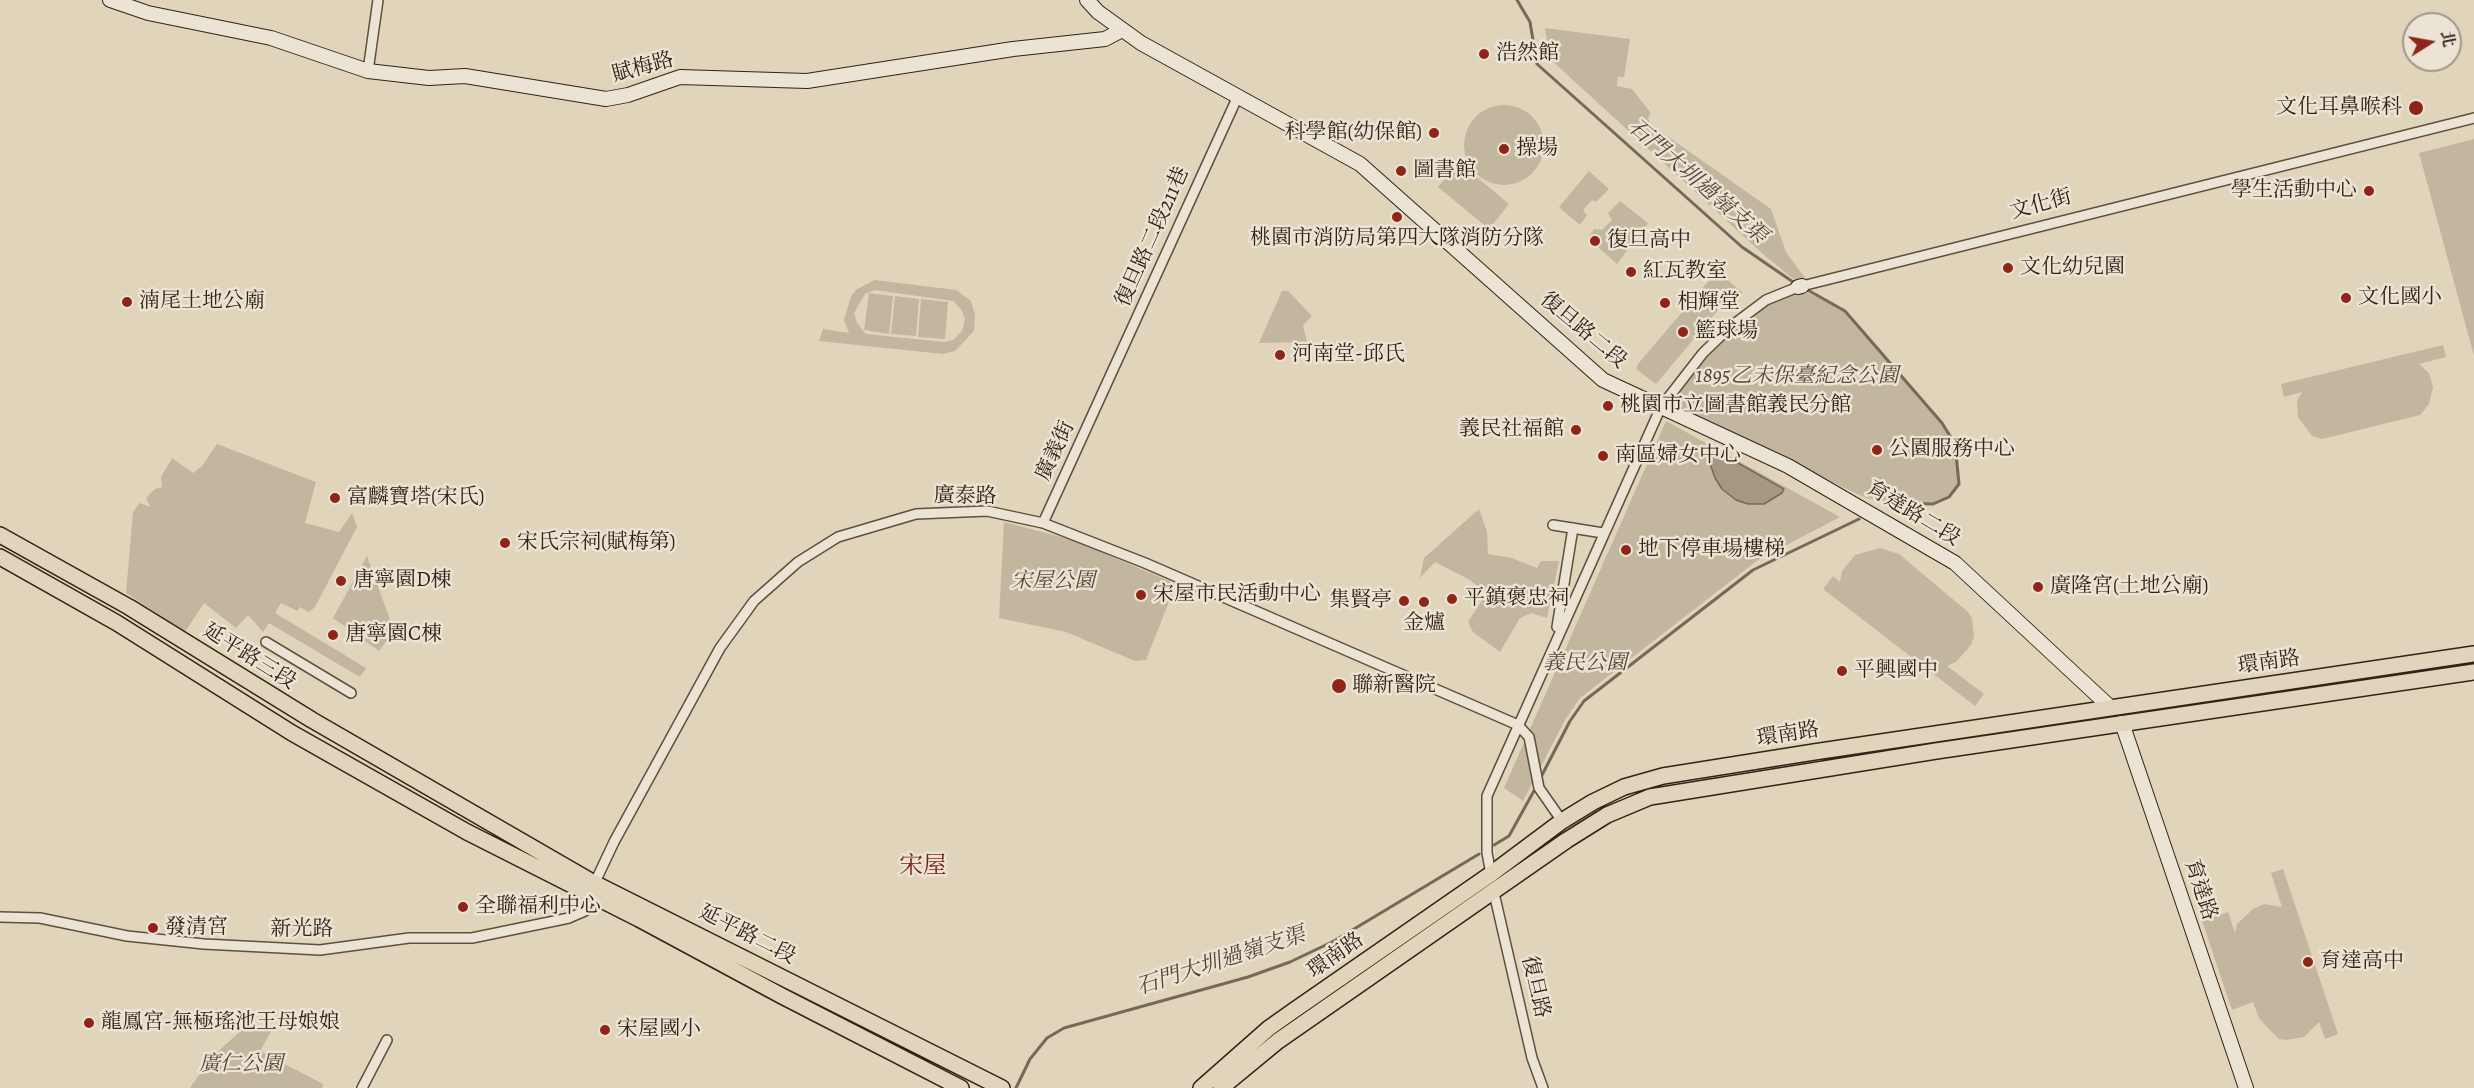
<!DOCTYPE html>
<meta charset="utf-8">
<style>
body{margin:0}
#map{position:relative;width:2474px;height:1088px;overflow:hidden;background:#e0d4bb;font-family:Alegreya,"Noto Serif TC",serif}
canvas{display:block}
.north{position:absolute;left:2402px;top:12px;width:60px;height:60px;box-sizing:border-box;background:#ebe3d3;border:2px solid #a19687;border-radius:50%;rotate:79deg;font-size:16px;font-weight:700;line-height:24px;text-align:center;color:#322316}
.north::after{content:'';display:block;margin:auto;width:21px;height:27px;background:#8f2418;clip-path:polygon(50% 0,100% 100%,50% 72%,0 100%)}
</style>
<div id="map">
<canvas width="2474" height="1088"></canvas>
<div class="north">北</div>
</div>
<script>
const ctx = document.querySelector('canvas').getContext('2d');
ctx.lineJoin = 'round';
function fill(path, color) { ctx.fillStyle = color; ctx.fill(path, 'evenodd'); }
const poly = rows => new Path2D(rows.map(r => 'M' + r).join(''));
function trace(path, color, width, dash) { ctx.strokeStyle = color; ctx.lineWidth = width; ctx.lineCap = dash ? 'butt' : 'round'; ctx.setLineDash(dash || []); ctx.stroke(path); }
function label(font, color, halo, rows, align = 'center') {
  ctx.font = font + ' Alegreya,"Noto Serif TC",serif'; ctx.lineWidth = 5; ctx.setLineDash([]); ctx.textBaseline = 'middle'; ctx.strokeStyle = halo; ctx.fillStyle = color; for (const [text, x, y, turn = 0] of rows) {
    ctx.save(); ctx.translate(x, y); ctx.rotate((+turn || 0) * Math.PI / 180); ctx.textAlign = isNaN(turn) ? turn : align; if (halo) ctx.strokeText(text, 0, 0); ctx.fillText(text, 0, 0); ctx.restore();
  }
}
fill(poly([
 [1545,28,1630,39,1624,77,1618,77,1617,86,1632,89,1651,113,1648,118,1650,124,1771,209,1786,252,1805,278,1797,282,1763,254,1550,59],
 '1464 145a40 40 0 1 1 80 0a40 40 0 1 1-80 0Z',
 [2474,139,2474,356,2419,153],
 [1459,162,1509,204,1489,229,1438,187],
 [1589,171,1609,189,1596,202,1592,200,1583,210,1587,215,1580,225,1559,207],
 [1620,201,1648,223,1617,264,1588,238,1594,229,1602,230,1612,220,1608,213],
 [1717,271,1743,293,1718,310,1656,384,1636,369,1638,364],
 [875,280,956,290,971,301,975,315,974,331,955,351,943,354,819,341,823,329,849,333,844,320,851,296,857,289],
 [875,290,953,301,961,309,965,319,962,331,953,340,944,342,866,334,857,323,854,313,865,294],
 [1282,291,1288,291,1312,316,1303,325,1307,342,1259,343],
 [1804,291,1845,311,1942,423,1955,444,1959,484,1949,497,1933,504,1895,503,1866,498,1668,406,1708,347,1766,300],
 [869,293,893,296,889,334,864,330],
 [895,296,919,299,916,336,891,334],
 [921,299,948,302,945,339,918,337],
 [2443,345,2446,357,2419,364,2429,373,2433,387,2429,404,2420,415,2322,439,2312,436,2298,417,2297,401,2302,392,2284,397,2281,384],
 [1666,421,1840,517,1758,560,1580,698,1565,720,1523,801,1504,788],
 [217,444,316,482,305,523,339,532,352,513,357,527,315,607,309,612,300,607,297,611,281,603,275,613,366,668,360,677,269,623,263,632,248,615,236,628,204,603,185,632,126,593,133,512,140,503,150,507,146,498,155,489,162,487,161,477,172,458,193,473,202,466],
 [1479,509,1487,532,1488,554,1512,558,1537,568,1541,561,1559,561,1547,618,1531,613,1520,618,1500,652,1473,632,1468,622,1486,594,1470,580,1435,562,1420,578,1424,558],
 [1004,522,1073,540,1176,584,1146,660,1135,661,1066,632,999,618],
 [1880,548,1899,554,1968,612,1972,619,1974,636,1971,645,1956,662,1947,666,1984,694,1975,706,1823,589,1833,576,1840,582,1842,571,1855,555],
 [367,556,394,631,379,651,333,618],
 [2283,869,2338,1034,2325,1039,2319,1022,2304,1037,2286,1040,2279,1039,2266,1026,2259,1018,2253,1002,2232,1010,2202,921,2228,912,2235,933,2237,924,2253,909,2264,904,2282,907,2271,873],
 [245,1027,273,1028,260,1051,323,1084,322,1088,190,1088,210,1059]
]), '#c2b69f');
const water = poly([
 [1710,447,1784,489,1782,493,1764,504,1748,504,1736,500,1722,489,1715,478,1708,458,1710,447]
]);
fill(water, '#a59883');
trace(water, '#776957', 1.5);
trace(poly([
 [1517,0,1530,22,1537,64,1742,247,1796,284],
 [1804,288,1845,311,1942,423,1955,444,1959,484,1949,497,1933,504,1895,503],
 [1541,777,1570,721,1584,701,1753,570,1859,519],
 [1494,845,1509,836,1535,789],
 [1016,1088,1030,1059,1047,1038,1064,1028,1248,977,1290,962,1334,941,1479,854]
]), '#776957', 3);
const street = poly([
 [368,71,378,0],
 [1802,286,2474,118],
 [1043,523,1238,96],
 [1553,525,1603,533],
 [1557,627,1573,528],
 [266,642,351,693],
 [1491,874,1487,853,1487,796,1661,407,1703,353,1730,327,1766,300,1798,287],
 [1494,893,1532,1058,1543,1088],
 [0,917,40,918,127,936,204,944,320,950,409,938,472,938,569,918,585,911,589,895,614,842,720,648,754,601,798,562,838,537,916,514,987,511,1043,523,1145,563,1518,725,1529,737,1539,788,1562,821],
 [362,1088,387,1040]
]);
const secondary = poly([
 [110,0,148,13,271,38,368,71,429,78,465,76,606,99,628,95,680,77,807,81,1013,49,1105,39,1122,30],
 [1087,0,1098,12,1141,43,1360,164,1603,380,1788,466,1955,563,2110,707],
 [1798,287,1802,286],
 [2122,723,2246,1088]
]);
const primary = poly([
 [0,535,129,607,312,720,594,883,1002,1088],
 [0,557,117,623,292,733,467,832,639,919,782,996,961,1088],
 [1201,1088,1269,1028,1293,1011,1491,874,1562,821,1593,802,1624,787,1663,776,1814,752,2474,654],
 [1221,1088,1278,1041,1567,840,1607,815,1650,797,1936,751,2474,672]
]);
trace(street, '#5e4f3f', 12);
trace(secondary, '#322316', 16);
trace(primary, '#322316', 18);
trace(street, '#ebe3d3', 9);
trace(secondary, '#ebe3d3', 14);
trace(primary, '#e0d4bb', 15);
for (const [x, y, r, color] of [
 [1484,54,6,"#8f2418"],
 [2416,108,8,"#8f2418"],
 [1434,133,6,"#8f2418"],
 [1504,149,6,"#8f2418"],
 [1401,171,6,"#8f2418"],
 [2369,191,6,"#8f2418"],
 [1397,217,6,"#8f2418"],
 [1595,241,6,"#8f2418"],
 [2008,268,6,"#8f2418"],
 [1631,272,6,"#8f2418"],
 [2346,298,6,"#8f2418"],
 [127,302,6,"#8f2418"],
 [1665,303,6,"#8f2418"],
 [1683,332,6,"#8f2418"],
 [1280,355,6,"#8f2418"],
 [1608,406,6,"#8f2418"],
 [1576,430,6,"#8f2418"],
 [1877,450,6,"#8f2418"],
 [1603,456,6,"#8f2418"],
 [335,498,6,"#8f2418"],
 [505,543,6,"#8f2418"],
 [1626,550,6,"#8f2418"],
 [341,581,6,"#8f2418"],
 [2038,587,6,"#8f2418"],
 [1141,595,6,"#8f2418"],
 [1452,599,6,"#8f2418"],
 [1404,601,6,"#8f2418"],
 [1424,602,6,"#8f2418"],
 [333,635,6,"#8f2418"],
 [1842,671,6,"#8f2418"],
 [1339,686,8,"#8f2418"],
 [463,907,6,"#8f2418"],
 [153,928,6,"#8f2418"],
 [2308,962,6,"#8f2418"],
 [89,1023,6,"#8f2418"],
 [605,1030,6,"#8f2418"]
]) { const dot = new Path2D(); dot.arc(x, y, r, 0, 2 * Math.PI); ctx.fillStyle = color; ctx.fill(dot); trace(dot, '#ebe3d3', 2); }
label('21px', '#322316', '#ebe3d3', [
 ["浩然館",1496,54],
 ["文化耳鼻喉科",2402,108,"right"],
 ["科學館(幼保館)",1422,133,"right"],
 ["操場",1516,149],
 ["圖書館",1413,171],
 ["學生活動中心",2357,191,"right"],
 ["桃園市消防局第四大隊消防分隊",1397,239,"center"],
 ["復旦高中",1607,241],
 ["文化幼兒園",2020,268],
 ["紅瓦教室",1643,272],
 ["文化國小",2358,298],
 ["湳尾土地公廟",139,302],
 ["相輝堂",1677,303],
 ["籃球場",1695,332],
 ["河南堂-邱氏",1292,355],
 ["桃園市立圖書館義民分館",1620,406],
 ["義民社福館",1564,430,"right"],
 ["公園服務中心",1889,450],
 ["南區婦女中心",1615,456],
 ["富麟寶塔(宋氏)",347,498],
 ["宋氏宗祠(賦梅第)",517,543],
 ["地下停車場樓梯",1638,550],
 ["唐寧園D棟",353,581],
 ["廣隆宮(土地公廟)",2050,587],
 ["宋屋市民活動中心",1153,595],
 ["平鎮褒忠祠",1464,599],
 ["集賢亭",1392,601,"right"],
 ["金爐",1424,624,"center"],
 ["唐寧園C棟",345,635],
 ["平興國中",1854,671],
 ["聯新醫院",1352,686],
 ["全聯福利中心",475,907],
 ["發清宮",165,928],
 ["育達高中",2320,962],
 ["龍鳳宮-無極瑤池王母娘娘",101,1023],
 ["宋屋國小",617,1030]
], 'left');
label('21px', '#322316', '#ebe3d3', [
 ["賦梅路",643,68,-15],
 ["文化街",2041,205,-15],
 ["復旦路二段211巷",1153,237,-66],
 ["復旦路二段",1583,331,40],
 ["廣義街",1056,451,-65],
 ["廣泰路",965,497,1],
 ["育達路二段",1913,514,31],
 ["延平路三段",249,657,32],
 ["環南路",2269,663,-8],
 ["環南路",1788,735,-9],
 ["育達路",2200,890,72],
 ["新光路",302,930],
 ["延平路二段",747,935,27],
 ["環南路",1336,956,-35],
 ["復旦路",1535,987,77]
]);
label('italic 21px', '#564838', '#ebe3d3', [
 ["1895乙未保臺紀念公園",1797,377],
 ["宋屋公園",1053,582],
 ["義民公園",1585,664],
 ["廣仁公園",241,1065]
]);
label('italic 22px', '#544637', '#ebe3d3', [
 ["石門大圳過嶺支渠",1697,182,41],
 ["石門大圳過嶺支渠",1221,962,-18]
]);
label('24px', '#7a1f14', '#ebe3d3', [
 ["宋屋",923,867]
]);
</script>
